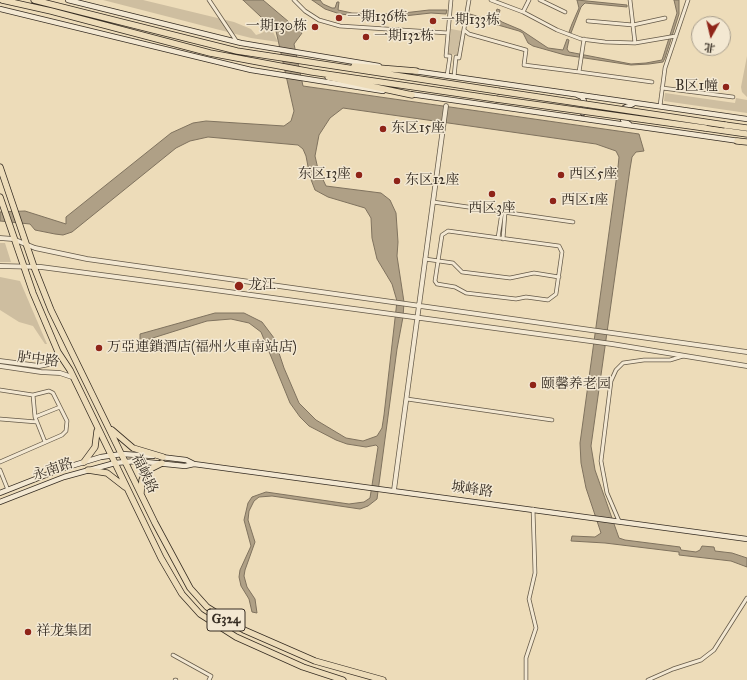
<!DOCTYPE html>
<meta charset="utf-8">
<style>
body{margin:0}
#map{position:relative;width:747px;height:680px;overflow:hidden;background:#eddcb9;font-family:"IM FELL Great Primer","Noto Serif SC",serif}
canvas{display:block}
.north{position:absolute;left:691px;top:16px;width:40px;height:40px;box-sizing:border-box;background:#f3e8d2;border:1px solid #a79d8c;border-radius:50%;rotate:188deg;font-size:11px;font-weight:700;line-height:16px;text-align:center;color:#362d23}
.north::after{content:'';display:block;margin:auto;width:14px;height:18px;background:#8f2418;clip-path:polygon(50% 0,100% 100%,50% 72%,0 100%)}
</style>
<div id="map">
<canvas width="747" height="680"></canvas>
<div class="north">北</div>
</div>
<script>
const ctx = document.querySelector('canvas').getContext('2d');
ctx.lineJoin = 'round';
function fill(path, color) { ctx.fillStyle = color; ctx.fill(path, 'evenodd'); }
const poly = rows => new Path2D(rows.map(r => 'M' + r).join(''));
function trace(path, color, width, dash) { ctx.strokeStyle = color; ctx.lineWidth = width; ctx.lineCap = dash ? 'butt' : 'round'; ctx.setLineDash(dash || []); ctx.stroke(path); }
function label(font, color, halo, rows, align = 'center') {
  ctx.font = font + ' "IM FELL Great Primer","Noto Serif SC",serif'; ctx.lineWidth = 3; ctx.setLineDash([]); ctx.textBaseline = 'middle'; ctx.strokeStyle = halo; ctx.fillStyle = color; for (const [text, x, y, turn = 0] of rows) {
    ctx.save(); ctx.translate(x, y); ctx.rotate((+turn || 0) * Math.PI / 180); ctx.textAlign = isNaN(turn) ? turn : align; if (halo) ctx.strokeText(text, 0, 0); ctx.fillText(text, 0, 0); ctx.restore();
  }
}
fill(poly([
 [103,0,143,0,234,22,251,29,256,35,262,33,270,26,278,42,251,38],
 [451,29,462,31,458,55,448,54],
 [747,56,747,97,742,92,741,87],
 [665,93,735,103,736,98,747,100,747,113,664,101],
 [0,243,5,243,11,262,0,262],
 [0,277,20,281,47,344,45,344,33,326,19,322,0,310]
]), '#cebea0');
const water = poly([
 [243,0,263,0,302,33,294,44,303,86,639,134,644,151,636,152,632,157,630,169,591,446,595,470,619,538,625,540,680,547,681,550,696,552,700,550,702,546,714,547,715,551,732,553,747,558,747,567,731,561,679,555,679,552,605,543,571,541,572,536,595,537,601,533,586,488,581,463,580,443,618,167,619,157,616,151,596,144,343,108,330,118,319,135,315,156,318,169,326,186,381,193,390,200,396,213,398,242,397,256,404,302,403,317,397,349,377,499,368,506,360,509,272,496,259,497,254,501,249,511,248,520,255,542,245,570,244,576,247,587,255,599,257,613,252,612,249,599,241,586,239,577,240,570,251,546,244,520,248,503,252,497,266,492,349,504,364,502,370,498,378,447,376,445,366,447,347,444,336,440,309,426,300,417,290,403,261,332,249,323,231,319,207,321,140,342,140,334,215,313,244,313,262,322,274,338,284,368,299,403,316,420,346,438,363,441,377,436,382,428,384,415,397,301,392,284,377,259,372,238,371,218,365,208,328,197,315,190,310,177,306,156,303,149,298,145,208,137,190,141,176,148,72,232,63,235,55,234,35,230,30,224,0,221,0,212,25,211,66,224,66,217,171,133,193,123,206,121,284,126,291,121,294,111,276,31,243,0],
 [312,0,320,0,323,4,332,8,335,8,337,2,339,2,338,10,352,13,395,14,429,10,447,10,446,14,431,13,395,17,359,16,340,14,325,9,312,0],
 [577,0,627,5,627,7,585,3,581,7,571,33,569,32,572,24,579,8,577,0],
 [674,0,679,0,679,14,665,58,663,62,649,64,631,65,565,55,533,46,528,43,523,33,519,31,470,17,470,14,493,21,497,9,500,10,498,19,502,22,521,30,548,48,563,50,567,39,569,40,567,49,569,52,631,64,646,63,662,60,663,57,677,13,674,0]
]);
fill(water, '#afa086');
trace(water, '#7f725e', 1);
const minor = poly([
 [209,0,237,42],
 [294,0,305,11,319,20,340,26,448,33],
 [491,0,523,12,557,30,581,39,605,42,635,43,676,36],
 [540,0,565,12],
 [630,0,635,43],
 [523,12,529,0],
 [588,21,633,25,665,18],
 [464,30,469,34,526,50,524,65,579,72,584,39],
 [579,72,652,82],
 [447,76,450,56,446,56,451,0],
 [454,77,456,57,459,58,469,0],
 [662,88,733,97],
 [660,106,665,68,688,0],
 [433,202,573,222],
 [448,231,559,246,562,252,556,294,548,300,526,297,516,299,466,293,455,287,437,284,435,281,442,235,448,231],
 [498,238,502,212],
 [503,239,505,213],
 [425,259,453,263,462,272,510,278,534,273,559,277],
 [0,390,33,395,49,391,53,393,67,421,66,431,62,435,0,462],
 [33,395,35,417],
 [407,399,552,420],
 [0,419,37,422,35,417,60,407],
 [37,422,45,442],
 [0,470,8,490],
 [619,521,607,493,601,461,611,381,616,370,623,363,644,360,670,360,683,356],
 [173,655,211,676,209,680],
 [175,680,176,680],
 [526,680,526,658,536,628,529,599,535,573,533,509],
 [648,680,673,669,701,660,714,650,747,598]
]);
const tertiary = poly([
 [0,238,13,239,35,248,87,259,747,352],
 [0,266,41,267,185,286,612,344,747,366],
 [0,361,39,366,49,364,58,352],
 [0,366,41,372,60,373,72,377],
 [394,490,446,106]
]);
const secondary = poly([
 [68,0,241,43,379,66],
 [0,9,251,70,383,91],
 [414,71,747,119],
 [410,94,739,141],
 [577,95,582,97,584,101,585,109,583,113],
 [629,124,623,120,621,113,624,108,633,104],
 [161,457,186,460,194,464,747,539],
 [0,493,61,469,101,457,122,454,153,456],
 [0,502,64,477,115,463,136,461,185,466,194,464]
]);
const trunk = poly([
 [2,0,51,11,210,53,312,72,496,99],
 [34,0,237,51,498,91],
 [354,66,416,71],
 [328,77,412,95],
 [725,125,747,128],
 [705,128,747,134],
 [737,141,747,142],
 [0,167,34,267,51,310,155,523,190,588,207,607,244,630,315,661,383,680],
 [0,197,33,293,58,352,70,370,161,558,182,594,200,614,236,637,303,667,343,680],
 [112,430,133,448,163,457],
 [84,462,95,447,97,431],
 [88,470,107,473,125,487],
 [141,493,142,480,146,471,162,463]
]);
trace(minor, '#645948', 4.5);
trace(tertiary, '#645948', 5.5);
trace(secondary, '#362d23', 6);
trace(trunk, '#362d23', 7);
trace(minor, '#f3e8d2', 3);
trace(tertiary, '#f3e8d2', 4);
trace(secondary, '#f3e8d2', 4.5);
trace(trunk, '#eddcb9', 5.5);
const trunkBridge = poly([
 [498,91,725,125],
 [496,99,705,128]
]);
trace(trunkBridge, '#362d23', 7, []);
trace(trunkBridge, '#eddcb9', 5.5);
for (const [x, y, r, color] of [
 [339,18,4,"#8f2418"],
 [433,21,4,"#8f2418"],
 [315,27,4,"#8f2418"],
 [366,37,4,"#8f2418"],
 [726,87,4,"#8f2418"],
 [383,129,4,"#8f2418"],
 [359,175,4,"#8f2418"],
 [561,175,4,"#8f2418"],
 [397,181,4,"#8f2418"],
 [492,194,4,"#8f2418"],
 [553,201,4,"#8f2418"],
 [239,286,5,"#8f2418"],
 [99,348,4,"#8f2418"],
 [533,385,4,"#8f2418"],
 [28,632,4,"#8f2418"]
]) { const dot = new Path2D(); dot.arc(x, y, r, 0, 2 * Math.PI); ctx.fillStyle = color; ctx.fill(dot); trace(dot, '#f3e8d2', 1.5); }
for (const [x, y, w] of [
 [226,620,38]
]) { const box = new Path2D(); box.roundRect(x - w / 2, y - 11, w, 22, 3); ctx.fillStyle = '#f3e8d2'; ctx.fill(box); trace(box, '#362d23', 1); }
label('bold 13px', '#362d23', null, [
 ["G324",226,620]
]);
label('14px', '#362d23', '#f3e8d2', [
 ["一期136栋",347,18],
 ["一期133栋",441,21],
 ["一期130栋",307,27,"right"],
 ["一期132栋",374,37],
 ["B区1幢",718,87,"right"],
 ["东区15座",391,129],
 ["东区13座",351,175,"right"],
 ["西区5座",569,175],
 ["东区12座",405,181],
 ["西区1座",561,201],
 ["西区3座",492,209,"center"],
 ["龙江",248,286],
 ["万亞連鎖酒店(福州火車南站店)",107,348],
 ["颐馨养老园",541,385],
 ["祥龙集团",36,632]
], 'left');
label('14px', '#362d23', '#f3e8d2', [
 ["胪中路",38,360,7],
 ["永南路",53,470,-19],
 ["福峡路",144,474,64],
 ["城峰路",472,490,8]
]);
</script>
